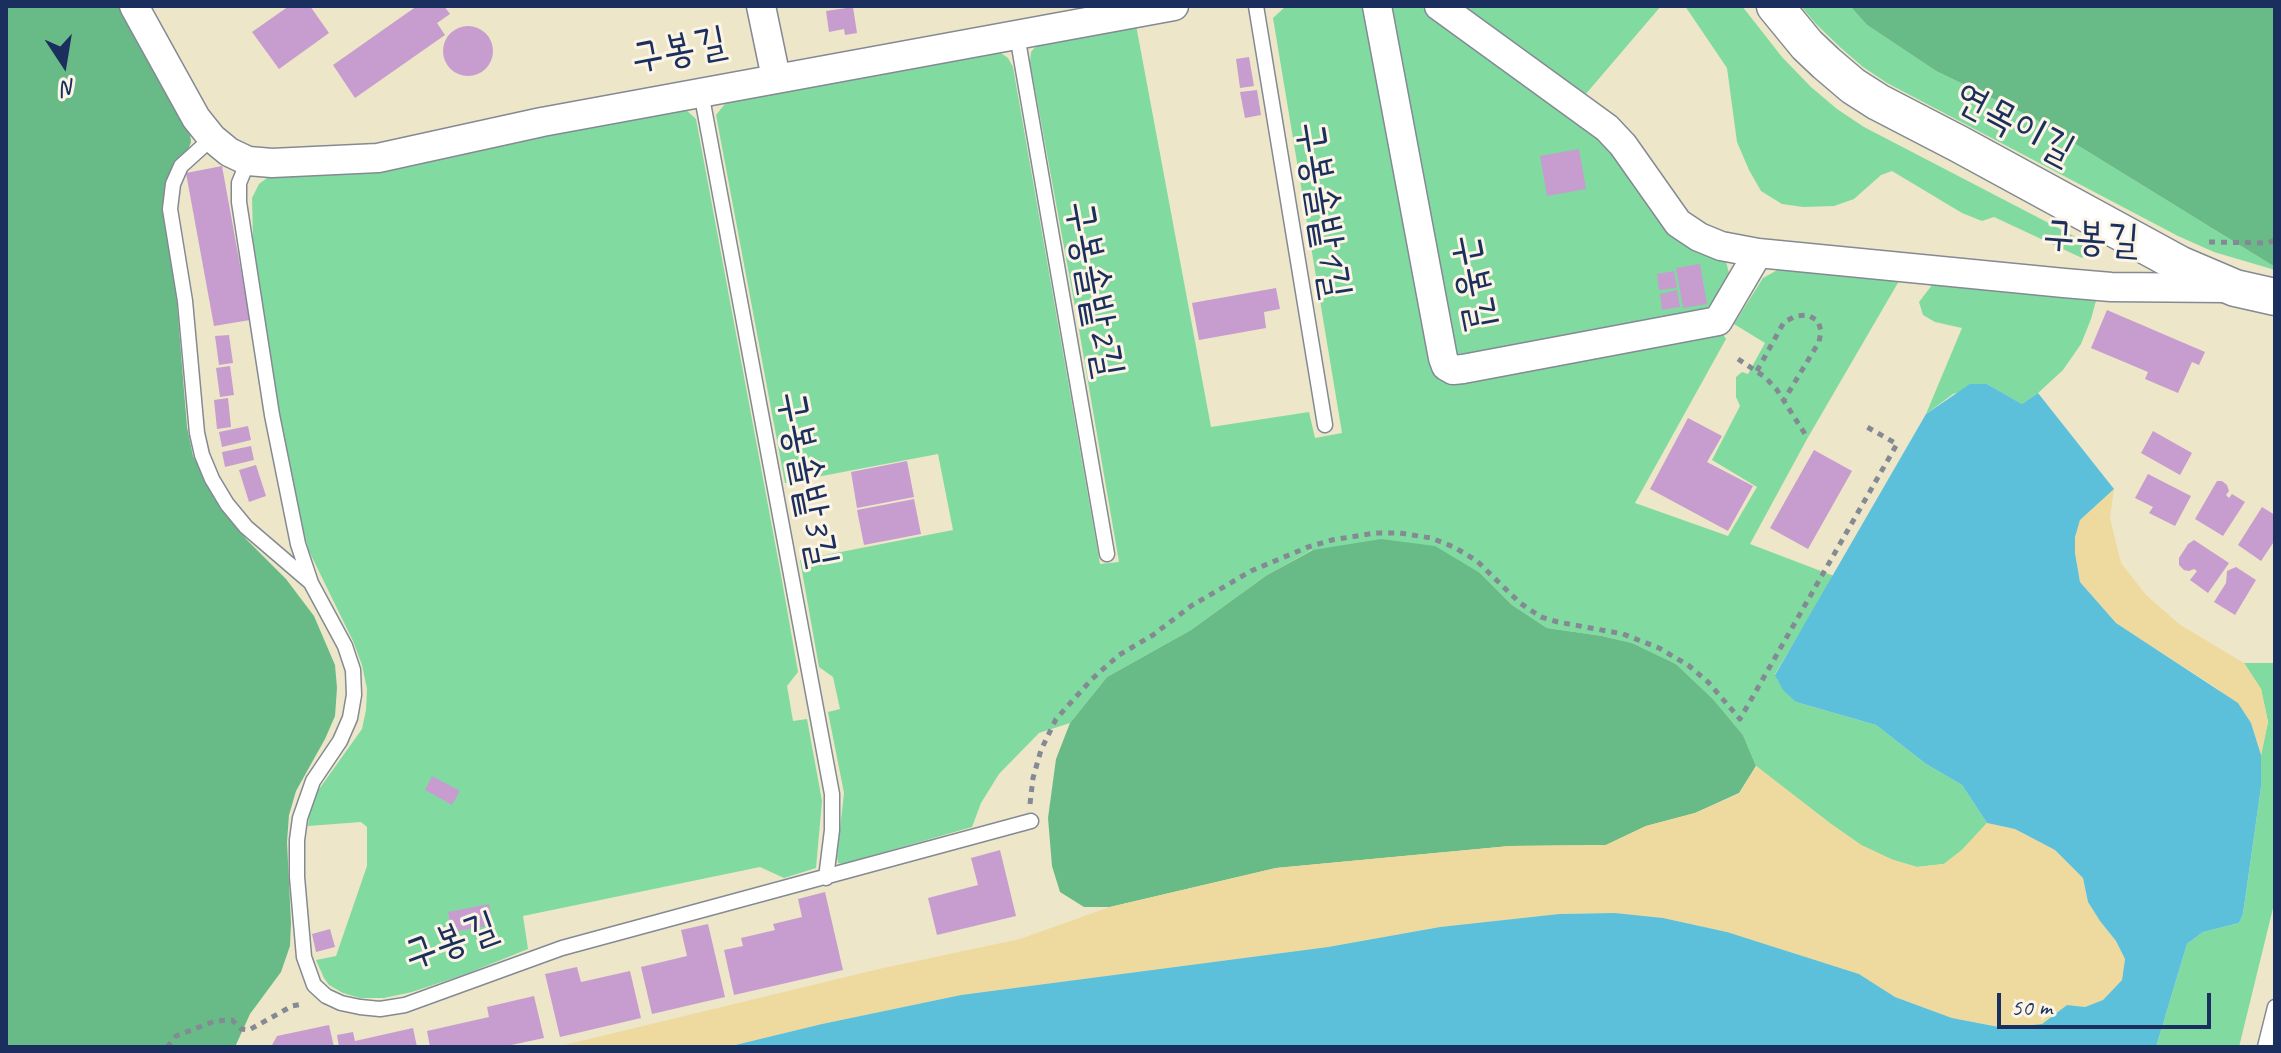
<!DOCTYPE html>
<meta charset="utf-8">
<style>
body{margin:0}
#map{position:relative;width:2281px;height:1053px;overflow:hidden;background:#ede6c8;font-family:Caveat,sans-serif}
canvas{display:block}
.frame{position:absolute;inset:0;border:8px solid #1b2f5e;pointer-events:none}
.north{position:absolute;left:24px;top:24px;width:80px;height:80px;-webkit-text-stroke:6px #fcf5e5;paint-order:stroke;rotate:168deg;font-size:22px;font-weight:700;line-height:32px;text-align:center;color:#1b2f5e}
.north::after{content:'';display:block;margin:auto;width:28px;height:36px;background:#1b2f5e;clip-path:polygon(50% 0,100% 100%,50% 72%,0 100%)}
.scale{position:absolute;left:1997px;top:993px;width:214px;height:36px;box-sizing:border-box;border:4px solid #1b2f5e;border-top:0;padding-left:10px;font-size:24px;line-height:28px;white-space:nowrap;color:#1b2f5e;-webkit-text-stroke:6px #fcf5e5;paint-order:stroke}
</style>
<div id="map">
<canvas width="2281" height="1053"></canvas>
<div class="frame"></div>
<div class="north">N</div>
<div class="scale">50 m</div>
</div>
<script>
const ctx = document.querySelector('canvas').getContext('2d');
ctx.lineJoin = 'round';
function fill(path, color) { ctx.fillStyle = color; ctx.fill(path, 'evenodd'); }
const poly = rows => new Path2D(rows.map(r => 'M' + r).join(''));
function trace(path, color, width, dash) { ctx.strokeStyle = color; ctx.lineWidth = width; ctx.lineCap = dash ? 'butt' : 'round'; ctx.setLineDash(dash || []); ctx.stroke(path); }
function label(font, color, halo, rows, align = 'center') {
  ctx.font = font + ' Caveat,"Poor Story",sans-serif'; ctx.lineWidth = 6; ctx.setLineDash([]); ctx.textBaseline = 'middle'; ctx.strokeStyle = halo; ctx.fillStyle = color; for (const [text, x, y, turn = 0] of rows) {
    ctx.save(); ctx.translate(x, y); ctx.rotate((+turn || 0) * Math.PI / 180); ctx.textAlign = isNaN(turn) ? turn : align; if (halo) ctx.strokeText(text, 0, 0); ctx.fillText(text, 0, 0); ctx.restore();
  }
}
fill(poly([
 [1286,6,1422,7,1599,137,1615,156,1652,212,1674,235,1725,258,1729,273,1709,311,1726,339,1635,503,1728,536,1757,487,1712,460,1740,406,1736,397,1736,377,1742,372,1748,374,1765,343,1734,324,1763,278,1781,268,1899,281,1807,439,1750,544,1834,576,1775,674,1796,702,1876,725,1926,764,1962,785,1987,823,1962,850,1944,864,1917,867,1893,860,1861,845,1831,824,1756,766,1743,735,1713,699,1676,664,1632,643,1602,636,1547,628,1512,605,1480,573,1312,550,1267,575,1191,630,1107,677,1070,723,1039,733,999,774,981,803,972,827,843,864,838,863,837,857,844,793,828,712,840,709,833,677,819,667,800,560,953,530,938,454,785,483,716,115,728,100,998,51,1008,58,1013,67,1100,564,1119,562,1076,312,1030,62,1031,52,1038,44,1136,25,1211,427,1309,412,1315,438,1342,433,1273,18],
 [1458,6,1661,6,1585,95],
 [1685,6,1742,6,1782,57,1811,87,1837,109,1864,127,2091,245,2082,258,1994,217,1982,221,1962,213,1892,171,1881,175,1854,199,1834,206,1803,207,1782,204,1761,191,1749,170,1737,142,1727,68],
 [1801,6,1850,6,1867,25,1936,71,2035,119,2275,267,2275,270,2214,252,2178,236,1887,83,1863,67,1841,48,1816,24],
 [684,108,696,119,781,575,798,672,787,686,793,721,807,719,822,801,816,868,784,878,760,867,523,916,528,949,466,974,412,992,384,998,360,998,343,993,329,985,324,978,316,960,336,956,367,866,367,827,361,822,308,826,310,808,317,792,362,729,366,710,367,689,362,665,353,641,309,551,298,512,280,418,253,239,252,198,259,184,267,178,359,173,409,165,562,131],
 [1932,285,2038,294,2097,297,2091,319,2081,344,2063,370,2038,393,2022,404,1987,384,1953,394,1926,414,1962,328,1935,322,1923,315,1919,302],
 [2244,663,2275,663,2275,900,2239,1047,2156,1047,2187,944,2203,932,2239,923,2243,914,2261,787,2261,755,2268,722,2261,689]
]), '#81dba1');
fill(poly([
 [6,6,122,6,190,133,191,142,188,150,168,177,165,190,164,212,176,292,187,427,193,456,222,510,246,539,286,579,314,616,335,665,337,688,335,716,325,739,296,791,289,815,287,842,291,923,290,946,281,972,250,1014,235,1047,6,1047],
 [1850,6,2275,6,2275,267,2035,119,1936,71,1867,25],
 [1381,539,1435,546,1480,573,1512,605,1547,628,1602,636,1632,643,1676,664,1713,699,1743,735,1756,766,1739,793,1695,813,1646,826,1606,845,1510,846,1276,868,1110,907,1084,907,1060,892,1052,866,1048,818,1056,759,1070,723,1107,677,1191,630,1267,575,1313,550]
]), '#68bb87');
fill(poly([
 [2114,489,2110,518,2121,563,2146,595,2179,624,2244,663,2261,689,2268,722,2261,755,2251,723,2218,689,2116,623,2080,582,2075,553,2075,537,2080,520],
 [1756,766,1831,824,1861,845,1893,860,1917,867,1944,864,1962,850,1987,823,2015,829,2055,850,2083,878,2088,902,2100,921,2116,941,2125,959,2122,980,2103,1000,2085,1007,2067,1005,2042,1024,2004,1028,1952,1018,1895,997,1859,974,1727,932,1663,918,1615,913,1559,914,1440,927,1328,947,961,995,822,1024,727,1047,556,1047,879,969,1020,939,1110,907,1276,868,1510,846,1606,845,1646,826,1695,813,1739,794]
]), '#eeda9e');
fill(poly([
 [1970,384,1987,384,2022,404,2038,393,2114,489,2080,520,2075,537,2075,553,2080,582,2116,623,2238,703,2251,723,2261,755,2261,787,2243,914,2239,923,2203,932,2187,944,2156,1047,727,1047,822,1024,961,995,1328,947,1440,927,1559,914,1615,913,1663,918,1727,932,1859,974,1895,997,1952,1018,2004,1028,2042,1024,2067,1005,2085,1007,2103,1000,2122,980,2125,959,2116,941,2100,921,2088,902,2083,878,2055,850,2015,829,1987,823,1962,785,1926,764,1876,725,1796,702,1783,690,1775,675,1926,414]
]), '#5dc0db');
fill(poly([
 [289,6,310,6,329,33,279,69,252,32],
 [417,6,444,6,450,14,437,23,445,35,355,98,333,65],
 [853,7,857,33,845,35,844,29,829,32,826,11],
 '443 51a25 25 0 1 1 50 0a25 25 0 1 1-50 0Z',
 [1249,57,1254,86,1240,88,1236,59],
 [1257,90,1261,115,1245,118,1240,92],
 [1579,149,1586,189,1547,196,1540,156],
 [222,166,250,320,214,326,186,173],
 [1700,264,1707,304,1683,308,1676,268],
 [1674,271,1677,288,1659,290,1657,274],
 [1276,288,1280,309,1264,312,1266,328,1199,340,1192,303],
 [1677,290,1680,307,1662,310,1660,294],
 [2107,310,2205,352,2199,365,2192,362,2178,393,2145,379,2148,372,2091,348],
 [229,335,233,363,219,365,215,336],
 [230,366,234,395,220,397,216,368],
 [228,398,231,427,217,429,214,400],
 [1688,418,1722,436,1707,462,1753,486,1728,531,1650,489],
 [248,426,251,440,222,447,219,432],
 [2153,431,2192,453,2180,475,2141,453],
 [251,446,254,460,225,467,222,452],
 [1814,450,1852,471,1808,549,1770,528],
 [907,461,914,497,857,508,851,472],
 [256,465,266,496,249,502,239,470],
 [2148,474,2191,496,2175,526,2149,513,2153,507,2135,498],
 [2217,481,2222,481,2227,485,2229,491,2226,495,2229,498,2232,494,2245,502,2223,536,2195,519],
 [914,499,921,534,864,545,857,510],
 [2262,507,2275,515,2275,540,2261,561,2238,545],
 [2194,540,2229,563,2208,593,2190,580,2197,571,2194,569,2189,571,2184,570,2179,565,2179,558,2188,544],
 [2236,567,2256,580,2235,615,2214,602,2226,583,2227,571],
 [432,776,460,791,452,805,425,790],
 [1000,850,1016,916,937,935,928,898,978,885,971,858],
 [825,892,843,970,734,995,724,950,743,946,741,938,775,930,773,924,802,917,798,899],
 [489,904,493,925,452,932,448,912],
 [708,924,725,997,652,1014,641,967,687,956,681,930],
 [330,929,335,947,316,952,312,934],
 [577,967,581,982,630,971,641,1018,560,1037,545,974],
 [534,996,544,1038,502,1047,430,1047,427,1031,489,1017,487,1007],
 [329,1025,334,1047,271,1047,277,1036],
 [413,1028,417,1047,339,1047,337,1035,353,1032,355,1041]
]), '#c79dcf');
const service = poly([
 [1256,6,1325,425],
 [1017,35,1107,554],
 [701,92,832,794,832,830,826,878],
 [212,138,181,166,173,184,170,209,185,301,197,433,202,455,212,479,227,504,246,527,309,581],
 [248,161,239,183,239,202,272,415,298,544,311,583,345,646,353,670,354,695,350,718,340,741,313,781,300,818,297,840,297,877,304,957,314,985,326,996,341,1003,360,1007,380,1009,405,1005,562,948,1031,821],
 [2265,1047,2275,1007]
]);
const minor = poly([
 [134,6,196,118,212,138,229,152,248,161,272,163,378,158,542,122,1174,6],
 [761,6,776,78],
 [1377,6,1443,358,1446,366,1453,370,1463,369,1718,321,1758,253],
 [1439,6,1607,128,1623,145,1678,223,1699,237,1721,246,1758,253,2064,283,2111,287,2226,288]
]);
const tertiary = poly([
 [1775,6,1807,45,1826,63,1853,86,1878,102,1959,144,2181,265,2235,288,2275,297]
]);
trace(service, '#848a93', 17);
trace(minor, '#848a93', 31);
trace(tertiary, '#848a93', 39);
trace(poly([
 [2209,242,2268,243,2275,240],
 [1738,359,1765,377,1777,390,1805,434],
 [1757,371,1784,322,1796,316,1808,315,1818,321,1821,331,1819,342,1784,400],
 [1030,804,1033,778,1041,750,1056,719,1092,679,1119,655,1153,635,1191,606,1251,571,1308,547,1332,540,1375,533,1400,533,1431,538,1454,547,1477,561,1520,603,1541,617,1558,622,1623,634,1659,648,1688,665,1708,682,1740,719,1897,444,1867,427],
 [167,1047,176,1036,215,1021,232,1020,241,1029,249,1030,292,1006,303,1004]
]), '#848a93', 5, [6, 6]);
trace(service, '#fff', 14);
trace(minor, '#fff', 28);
trace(tertiary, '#fff', 36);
label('40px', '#1b2f5e', '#fcf5e5', [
 ["구봉길",679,51,-11],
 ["연목이길",2014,125,28],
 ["구봉솔밭1길",1322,210,81],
 ["구봉길",2091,239,4],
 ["구봉길",1473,282,79],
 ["구봉솔밭2길",1093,289,80],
 ["구봉솔밭3길",806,479,79],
 ["구봉길",451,942,-20]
]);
</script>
